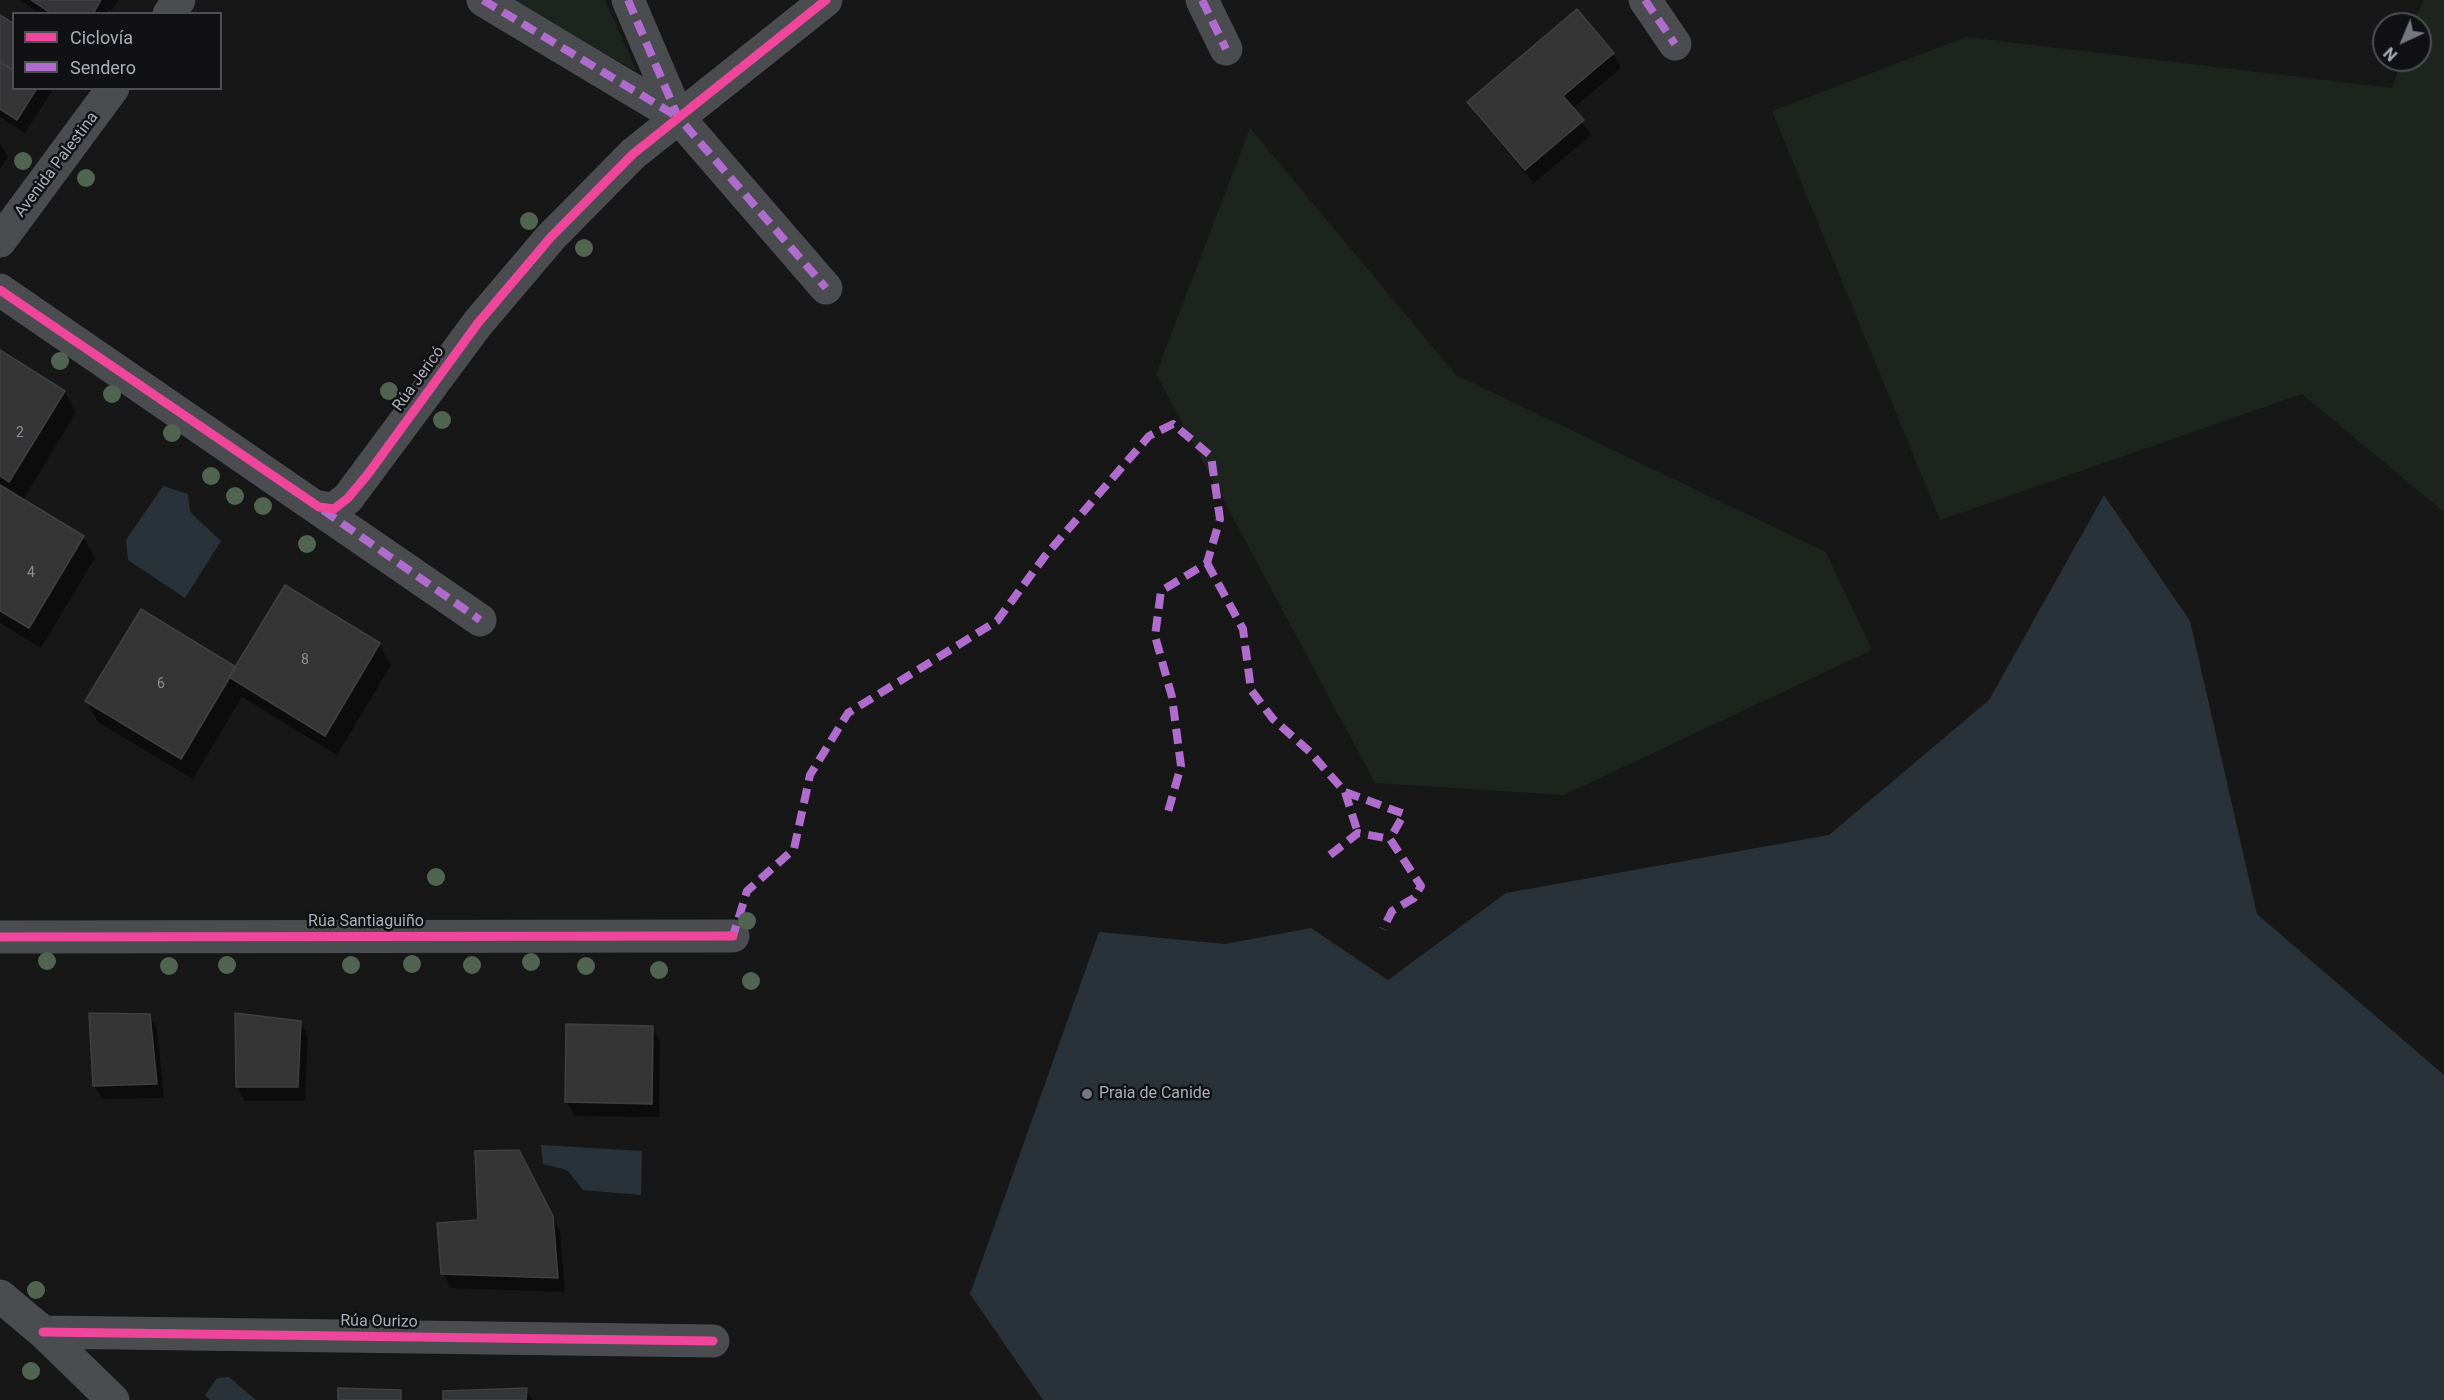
<!DOCTYPE html>
<meta charset="utf-8">
<style>
body{margin:0}
#map{position:relative;width:2444px;height:1400px;overflow:hidden;background:#171717;font-family:Roboto,sans-serif}
canvas{display:block}
.legend{position:absolute;left:12px;top:12px;width:210px;height:78px;box-sizing:border-box;background:#111113;border:2px solid #4d4f55;margin:0;padding:8px 10px;list-style:none;font-size:18px;color:#a8adb8}
.legend li{display:flex;align-items:center;gap:12px;height:30px}
.legend b{width:30px;border:2px solid #4d4f55}
.north{position:absolute;left:2372px;top:12px;width:60px;height:60px;box-sizing:border-box;background:#111113;border:2px solid #4d4f55;border-radius:50%;rotate:224deg;font-size:16px;font-weight:700;line-height:24px;text-align:center;color:#a8adb8}
.north::after{content:'';display:block;margin:auto;width:21px;height:27px;background:#757880;clip-path:polygon(50% 0,100% 100%,50% 72%,0 100%)}
</style>
<div id="map">
<canvas width="2444" height="1400"></canvas>
<ul class="legend">
<li><b style="height:8px;background:#ed469a"></b>Ciclovía</li>
<li><b style="height:8px;background:#b06ccc"></b>Sendero</li>
</ul>
<div class="north">N</div>
</div>
<script>
const ctx = document.querySelector('canvas').getContext('2d');
ctx.lineJoin = 'round';
function fill(path, color) { ctx.fillStyle = color; ctx.fill(path, 'evenodd'); }
const poly = rows => new Path2D(rows.map(r => 'M' + r).join(''));
function trace(path, color, width, dash) { ctx.strokeStyle = color; ctx.lineWidth = width; ctx.lineCap = dash ? 'butt' : 'round'; ctx.setLineDash(dash || []); ctx.stroke(path); }
function label(font, color, halo, rows, align = 'center') {
  ctx.font = font + ' Roboto,sans-serif'; ctx.lineWidth = 5; ctx.setLineDash([]); ctx.textBaseline = 'middle'; ctx.strokeStyle = halo; ctx.fillStyle = color; for (const [text, x, y, turn = 0] of rows) {
    ctx.save(); ctx.translate(x, y); ctx.rotate((+turn || 0) * Math.PI / 180); ctx.textAlign = isNaN(turn) ? turn : align; if (halo) ctx.strokeText(text, 0, 0); ctx.fillText(text, 0, 0); ctx.restore();
  }
}
fill(poly([
 [515,0,605,0,637,72],
 [2423,0,2444,0,2444,512,2302,394,1940,520,1772,111,1966,37,2392,88,2402,60,2420,60,2420,24,2414,24],
 [1250,128,1456,375,1826,552,1872,650,1564,795,1375,783,1156,374]
]), '#1d241e');
fill(poly([
 [163,486,188,494,190,512,221,541,185,598,128,560,126,540],
 [2104,495,2190,621,2257,914,2444,1075,2444,1400,1043,1400,970,1294,1099,932,1225,944,1311,928,1388,980,1506,893,1829,835,1989,700],
 [541,1145,642,1151,641,1195,583,1190,567,1170,543,1164],
 [229,1377,256,1400,210,1400,205,1395,217,1378]
]), '#2a3239');
fill(poly([
 [19,0,119,0,111,11,105,7,109,14,40,14],
 [1577,11,1613,54,1621,68,1572,109,1591,135,1534,183,1477,116,1469,102],
 [0,17,14,26,14,88,54,88,25,133,0,117],
 [0,143,8,157,0,169],
 [0,352,64,392,76,412,23,500,83,537,95,558,41,648,0,623],
 [285,587,379,645,391,665,337,755,242,697,193,779,98,722,86,701,236,669],
 [149,1015,157,1029,164,1098,102,1099,94,1085],
 [237,1015,300,1022,308,1036,305,1101,245,1101,237,1087],
 [652,1027,660,1041,659,1117,575,1116,567,1102],
 [526,1166,560,1231,565,1292,451,1288,443,1273,480,1221],
 [526,1390,532,1400,444,1400]
]), '#0007');
const building = poly([
 [31,0,101,0,93,14,52,14,31,0],
 [1577,9,1614,53,1563,96,1584,120,1525,170,1467,102,1577,9],
 [0,15,14,24,14,70,0,62,0,15],
 [0,63,14,71,14,88,37,88,17,120,0,109,0,63],
 [0,350,65,391,9,482,0,476,0,350],
 [0,485,84,536,29,628,0,611,0,485],
 [285,585,380,643,325,736,229,677,285,585],
 [141,609,236,667,181,759,85,701,141,609],
 [89,1013,150,1014,157,1084,93,1086,89,1013],
 [235,1013,301,1021,298,1087,236,1087,235,1013],
 [566,1024,653,1026,652,1104,565,1102,566,1024],
 [519,1150,553,1216,558,1278,441,1274,437,1223,478,1220,475,1151,519,1150],
 [338,1388,401,1390,401,1400,338,1400,338,1388],
 [527,1388,526,1400,443,1400,443,1391,527,1388]
]);
fill(building, '#353536');
trace(building, '#3f4043', 1.5);
trace(poly([
 [483,0,678,117],
 [628,0,678,117,826,288],
 [1202,0,1226,49],
 [1645,0,1675,44],
 [169,14,179,0],
 [0,241,113,88],
 [0,290,480,620],
 [319,507,334,509,348,498,478,323,551,237,633,154,826,0],
 [0,937,733,936],
 [0,1296,43,1332,113,1400],
 [43,1332,713,1341]
]), '#4b4c50', 33);
trace(poly([
 [483,0,678,117],
 [628,0,678,117,826,288],
 [1202,0,1226,49],
 [1645,0,1675,44],
 [323,510,480,620],
 [1207,563,1243,629,1251,690,1273,719,1310,752,1345,792,1404,814,1390,839,1421,886,1414,898,1392,911,1383,929],
 [1345,792,1358,833],
 [1330,855,1358,833,1390,839],
 [729,936,733,936,747,891,794,849,810,775,848,713,997,621,1045,556,1149,436,1173,424,1211,456,1220,519,1207,563,1161,591,1155,636,1172,697,1181,766,1168,812]
]), '#b06ccc', 8, [15, 8]);
trace(poly([
 [0,290,319,507,334,509,348,498,368,474,478,323,551,237,633,154,826,0],
 [0,937,733,936],
 [43,1332,713,1341]
]), '#ed469a', 9);
ctx.fillStyle = '#506451';
for (const [x, y] of [
 [23,161],
 [86,178],
 [529,221],
 [584,248],
 [60,361],
 [389,391],
 [112,394],
 [442,420],
 [172,433],
 [211,476],
 [235,496],
 [263,506],
 [307,544],
 [436,877],
 [747,921],
 [47,961],
 [531,962],
 [412,964],
 [227,965],
 [351,965],
 [472,965],
 [169,966],
 [586,966],
 [659,970],
 [751,981],
 [36,1290],
 [31,1371]
]) { ctx.beginPath(); ctx.arc(x, y, 9, 0, 2 * Math.PI); ctx.fill(); }
for (const [x, y, r, color] of [
 [1087,1094,6,"#757880"]
]) { const dot = new Path2D(); dot.arc(x, y, r, 0, 2 * Math.PI); ctx.fillStyle = color; ctx.fill(dot); trace(dot, '#111113', 2); }
label('14px', '#8b8f98', null, [
 ["2",20,433],
 ["4",31,573],
 ["8",305,660],
 ["6",161,684]
]);
label('16px', '#a8adb8', '#111113', [
 ["Avenida Palestina",57,165,-53],
 ["Rúa Jericó",419,379,-54],
 ["Rúa Santiaguiño",366,922],
 ["Rúa Ourizo",379,1322,1]
]);
label('16px', '#a8adb8', '#111113', [
 ["Praia de Canide",1099,1094]
], 'left');
</script>
